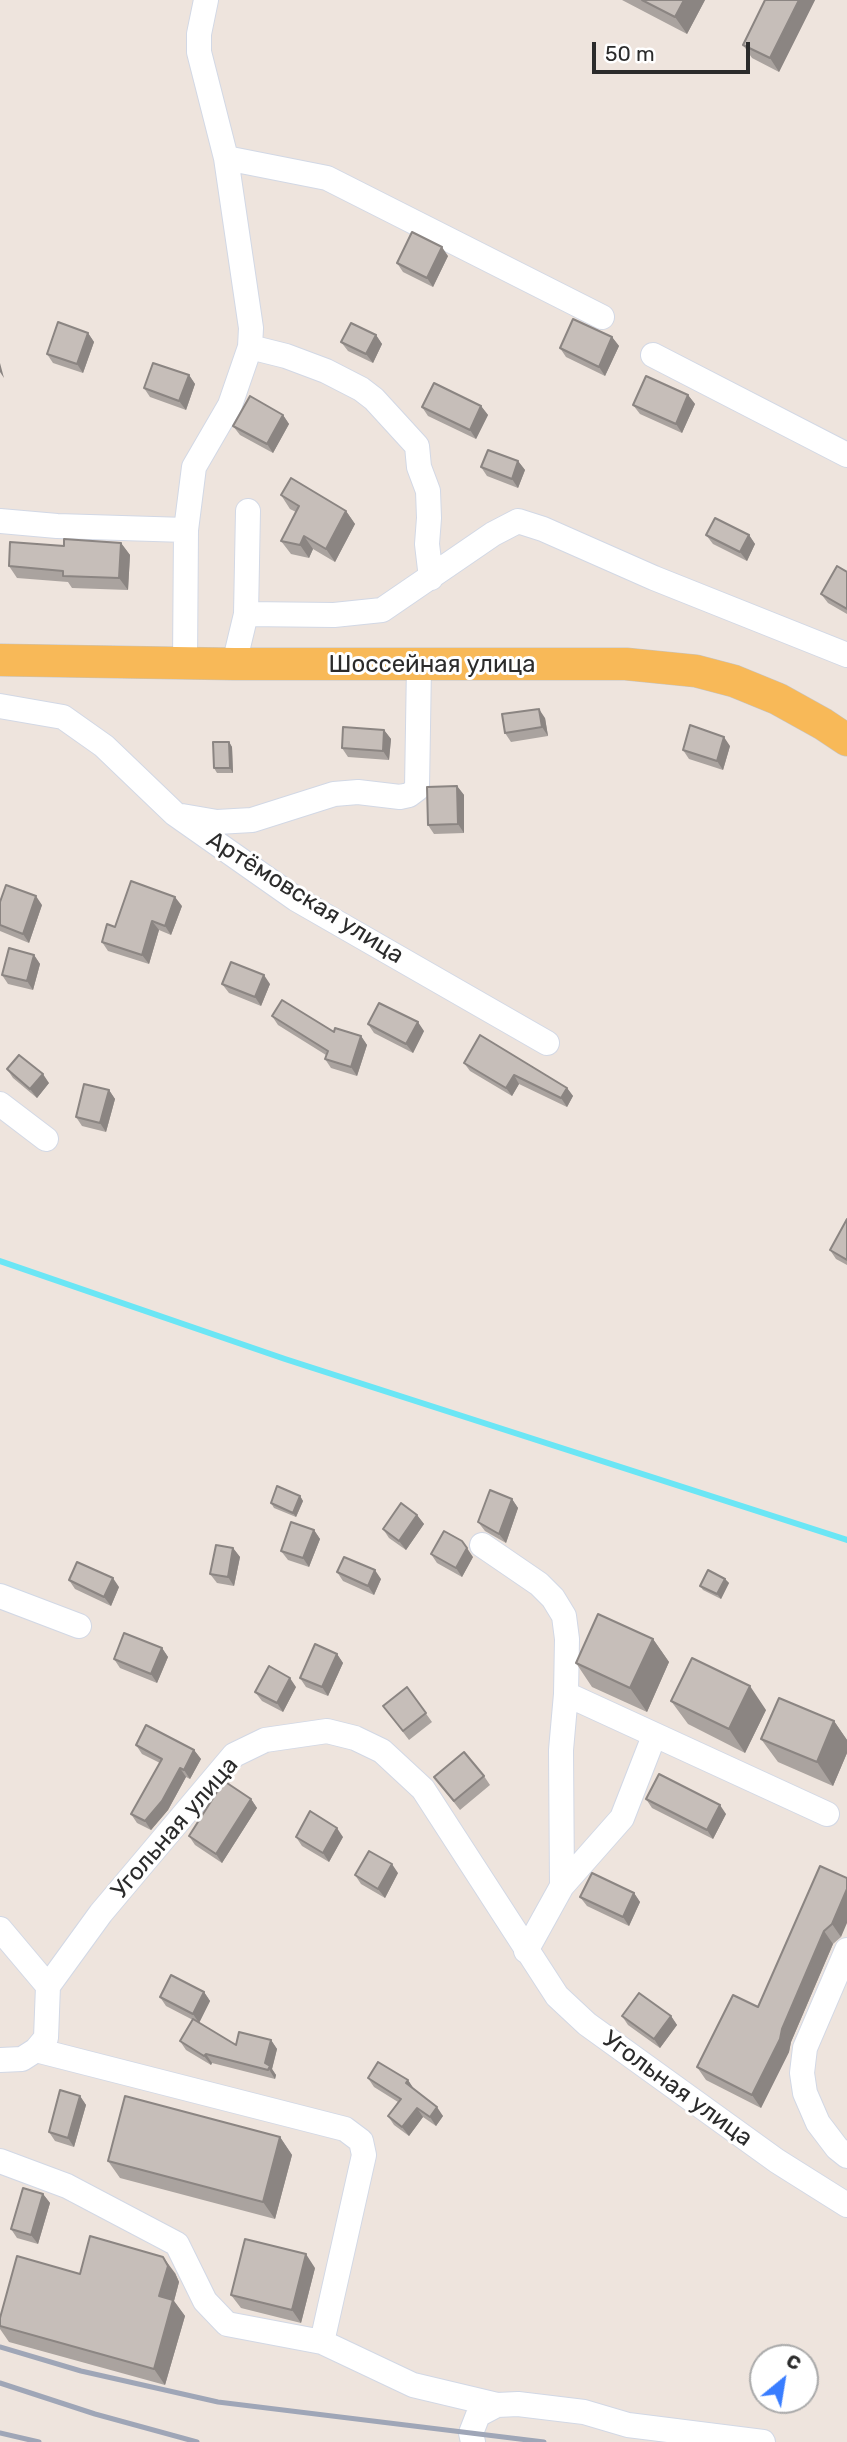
<!DOCTYPE html>
<meta charset="utf-8">
<style>
body{margin:0}
#map{position:relative;width:847px;height:2442px;overflow:hidden;background:#eee4dd;font-family:Rubik,sans-serif}
canvas{display:block}
.north{position:absolute;left:749px;top:2344px;width:70px;height:70px;box-sizing:border-box;background:#fff;border:2px solid #aaa;border-radius:50%;rotate:30deg;font-size:19px;font-weight:700;line-height:28px;text-align:center;color:#2b2b2b}
.north::after{content:'';display:block;margin:auto;width:24px;height:32px;background:#397dff;clip-path:polygon(50% 0,100% 100%,50% 72%,0 100%)}
.scale{position:absolute;left:592px;top:42px;width:158px;height:32px;box-sizing:border-box;border:4px solid #2b2b2b;border-top:0;padding-left:9px;font-size:21px;line-height:24px;white-space:nowrap;color:#2b2b2b;-webkit-text-stroke:5px #fff;paint-order:stroke}
</style>
<div id="map">
<canvas width="847" height="2442"></canvas>
<div class="north">С</div>
<div class="scale">50 m</div>
</div>
<script>
const ctx = document.querySelector('canvas').getContext('2d');
ctx.lineJoin = 'round';
const poly = rows => new Path2D(rows.map(r => 'M' + r).join(''));
function trace(path, color, width, dash) { ctx.strokeStyle = color; ctx.lineWidth = width; ctx.lineCap = dash ? 'butt' : 'round'; ctx.setLineDash(dash || []); ctx.stroke(path); }
function fill(path, color) { ctx.fillStyle = color; ctx.fill(path, 'evenodd'); }
function label(font, color, halo, rows, align = 'center') {
  ctx.font = font + ' Rubik,sans-serif'; ctx.lineWidth = 6; ctx.setLineDash([]); ctx.textBaseline = 'middle'; ctx.strokeStyle = halo; ctx.fillStyle = color; for (const [text, x, y, turn = 0] of rows) {
    ctx.save(); ctx.translate(x, y); ctx.rotate((+turn || 0) * Math.PI / 180); ctx.textAlign = isNaN(turn) ? turn : align; if (halo) ctx.strokeText(text, 0, 0); ctx.fillText(text, 0, 0); ctx.restore();
  }
}
trace(poly([
 [0,1261,285,1359,847,1540]
]), '#6be6f5', 6);
const minor = poly([
 [226,158,327,178,602,317],
 [250,347,286,356,326,371,361,389,374,399,417,446,419,467,428,491,429,518,427,544,431,578],
 [653,355,847,455],
 [0,521,57,526,186,530],
 [246,614,334,615,382,610,493,534,518,521,543,529,654,578,847,655],
 [185,663,186,530,194,467,230,405,250,347,251,328,226,158,199,52,199,34,206,0],
 [234,664,246,614,248,511],
 [0,706,63,717,104,746,175,814,296,899,547,1043],
 [182,816,217,822,252,820,334,794,358,792,400,797,409,795,417,789,419,665],
 [0,1104,46,1139],
 [482,1545,539,1584,553,1598,564,1616,567,1639,566,1694,561,1750,562,1886,526,1951],
 [0,1596,79,1626],
 [566,1694,827,1814],
 [562,1886,622,1818,654,1736],
 [0,1929,48,1986,46,2038,36,2050,22,2059,0,2060],
 [847,1950,805,2048,802,2073,805,2093,818,2123,837,2148,847,2156],
 [48,1986,101,1913,234,1755,265,1740,327,1731,355,1738,382,1751,423,1789,557,1996,587,2024,777,2161,847,2205],
 [36,2050,345,2129,361,2141,364,2155,322,2342],
 [0,2161,67,2186,177,2244,205,2301,227,2324,322,2342,413,2385,497,2405],
 [473,2442,471,2433,478,2415,497,2405,518,2404,584,2412,628,2425,763,2442]
]);
const major = poly([
 [0,660,234,664,626,664,696,671,734,681,778,699,823,724,847,740]
]);
trace(minor, '#d2d8e5', 26);
trace(major, '#c4c4c4', 33);
trace(minor, '#fff', 24);
trace(major, '#f8b958', 32);
trace(poly([
 [0,2347,81,2371,218,2402,544,2442],
 [0,2383,95,2414,197,2442],
 [0,2433,39,2442]
]), '#9fa6b7', 5);
fill(poly([
 [622,0,705,0,687,34],
 [765,0,815,0,779,72,752,58,743,45],
 [448,256,433,287,403,272,397,263],
 [88,333,94,342,83,373,53,363,47,354],
 [376,335,382,344,373,363,348,351,341,342],
 [612,337,619,346,605,376,566,357,560,348],
 [189,375,195,384,186,410,150,397,144,388],
 [688,395,695,404,682,433,640,414,633,405],
 [481,406,488,415,476,439,428,416,422,407],
 [283,415,289,424,273,453,240,435,233,426],
 [518,461,525,470,518,488,487,476,481,467],
 [281,495,346,511,355,524,335,562,313,549,309,558,291,554,281,541,296,512,290,509],
 [706,535,749,535,755,544,747,561,713,544],
 [121,543,130,555,128,590,72,588,68,582,17,578,9,566,64,546],
 [847,572,847,614,828,603,821,594],
 [545,718,548,736,511,742,505,733],
 [384,730,391,739,389,760,348,757,342,748],
 [229,742,232,747,233,773,217,773,214,768],
 [730,746,723,770,689,759,683,750],
 [457,786,464,795,464,833,434,834,428,825],
 [0,902,42,905,29,943,0,931],
 [182,906,171,935,159,930,149,964,108,951,102,942],
 [34,955,40,964,33,990,8,984,2,975],
 [222,984,270,984,261,1006,229,993],
 [272,1016,334,1032,361,1036,367,1045,357,1076,331,1068,325,1059,326,1055,278,1025],
 [368,1024,424,1031,413,1053,374,1033],
 [464,1063,567,1088,573,1096,567,1107,519,1084,512,1096,470,1071],
 [7,1069,49,1083,37,1098,13,1078],
 [109,1090,115,1099,106,1132,82,1126,76,1117],
 [847,1219,847,1265,836,1259,830,1250],
 [300,1496,303,1501,296,1517,274,1508,271,1503],
 [512,1499,518,1508,506,1543,485,1531,478,1522],
 [417,1515,424,1524,406,1550,389,1538,383,1529],
 [314,1530,320,1539,309,1567,288,1560,281,1551],
 [233,1548,240,1557,234,1586,217,1583,210,1574],
 [431,1554,473,1557,462,1577,437,1563],
 [337,1572,381,1579,374,1595,343,1581],
 [725,1579,729,1583,721,1599,703,1590,700,1586],
 [69,1580,119,1587,111,1606,75,1589],
 [653,1639,669,1662,647,1712,592,1687,576,1663],
 [162,1648,168,1657,157,1683,120,1668,114,1659],
 [337,1654,343,1663,328,1696,306,1687,300,1678],
 [296,1687,283,1712,262,1701,255,1692],
 [407,1687,432,1722,409,1740,383,1706],
 [671,1701,766,1710,745,1753,688,1724],
 [834,1721,847,1740,847,1753,833,1786,778,1762,761,1739],
 [136,1745,194,1750,201,1759,190,1779,186,1777,168,1810,151,1830,137,1823,131,1814,160,1763,142,1754],
 [484,1776,490,1785,460,1810,434,1777],
 [251,1799,257,1808,222,1863,195,1845,189,1836],
 [646,1799,726,1814,713,1839,652,1808],
 [296,1837,343,1837,329,1862,302,1846],
 [820,1866,841,1937,833,1944,791,2042,789,2052,761,2108,706,2080,697,2067,758,2007],
 [398,1873,385,1898,361,1884,355,1875],
 [634,1893,640,1902,629,1926,587,1906,580,1897],
 [204,1992,210,2001,199,2023,236,2045,271,2040,277,2049,272,2069,276,2075,275,2079,212,2063,211,2065,186,2050,180,2041,193,2020,166,2006,160,1997],
 [622,2016,671,2016,677,2025,660,2048,628,2025],
 [368,2078,408,2080,414,2090,443,2116,436,2126,423,2117,409,2136,394,2125,388,2116,398,2102,374,2087],
 [80,2096,86,2105,74,2147,55,2141,49,2132],
 [280,2137,292,2155,275,2219,120,2178,108,2161],
 [43,2194,50,2203,38,2244,17,2238,11,2229],
 [315,2268,301,2323,241,2308,231,2295],
 [175,2273,179,2282,174,2301,185,2316,165,2385,9,2342,0,2329,0,2318,80,2274]
]), '#aaa39f');
fill(poly([
 [684,0,705,0,687,34,675,17],
 [799,0,815,0,779,72,770,58],
 [442,247,448,256,433,287,427,278],
 [88,333,94,342,83,373,77,364],
 [376,335,382,344,373,363,366,354],
 [612,337,619,346,605,376,599,367],
 [0,363,4,378,0,372],
 [189,375,195,384,186,410,179,401],
 [688,395,695,404,682,433,676,424],
 [481,406,488,415,476,439,470,430],
 [283,415,289,424,273,453,267,444],
 [518,461,525,470,518,488,512,479],
 [346,511,355,524,335,562,326,549],
 [749,535,755,544,747,561,740,552],
 [304,536,313,549,309,558,300,545],
 [121,543,130,555,128,590,119,578],
 [539,709,545,718,548,736,542,727],
 [384,730,391,739,389,760,383,751],
 [724,737,730,746,723,770,717,761],
 [229,742,232,747,233,773,230,768],
 [457,786,464,795,464,833,458,824],
 [36,896,42,905,29,943,23,934],
 [175,897,182,906,171,935,165,926],
 [152,921,159,930,149,964,142,955],
 [34,955,40,964,33,990,27,981],
 [264,975,270,984,261,1006,255,997],
 [418,1022,424,1031,413,1053,406,1044],
 [361,1036,367,1045,357,1076,351,1067],
 [43,1074,49,1083,37,1098,30,1089],
 [514,1075,519,1084,512,1096,506,1088],
 [567,1088,573,1096,567,1107,561,1098],
 [109,1090,115,1099,106,1132,100,1123],
 [300,1496,303,1501,296,1517,293,1513],
 [512,1499,518,1508,506,1543,499,1534],
 [417,1515,424,1524,406,1550,399,1541],
 [314,1530,320,1539,309,1567,303,1558],
 [233,1548,240,1557,234,1586,228,1577],
 [467,1548,473,1557,462,1577,456,1568],
 [375,1570,381,1579,374,1595,368,1586],
 [113,1578,119,1587,111,1606,104,1597],
 [725,1579,729,1583,721,1599,717,1594],
 [653,1639,669,1662,647,1712,630,1688],
 [162,1648,168,1657,157,1683,151,1674],
 [337,1654,343,1663,328,1696,322,1687],
 [290,1678,296,1687,283,1712,277,1703],
 [750,1686,766,1710,745,1753,729,1729],
 [834,1721,847,1740,847,1753,833,1786,817,1762],
 [194,1750,201,1759,190,1779,184,1770],
 [180,1768,186,1777,168,1810,151,1830,145,1821],
 [251,1799,257,1808,222,1863,216,1854],
 [720,1805,726,1814,713,1839,707,1830],
 [337,1828,343,1837,329,1862,323,1853],
 [392,1864,398,1873,385,1898,378,1889],
 [847,1889,847,1923,841,1937,832,1924],
 [634,1893,640,1902,629,1926,623,1917],
 [824,1931,833,1944,791,2042,789,2052,761,2108,752,2095],
 [204,1992,210,2001,199,2023,193,2014],
 [671,2016,677,2025,660,2048,654,2039],
 [271,2040,277,2049,272,2069,276,2075,275,2079,265,2063],
 [206,2054,212,2063,211,2065,204,2056],
 [408,2080,414,2089,412,2092,406,2083],
 [80,2096,86,2105,74,2147,68,2138],
 [437,2107,443,2116,436,2126,430,2117],
 [417,2108,423,2117,409,2136,402,2127],
 [280,2137,292,2155,275,2219,263,2202],
 [43,2194,50,2203,38,2244,31,2235],
 [306,2254,315,2268,301,2323,292,2310],
 [163,2257,175,2273,179,2282,174,2301,185,2316,165,2385,154,2369,159,2296]
]), '#8b8582');
const building = poly([
 [642,0,684,0,675,17,642,0],
 [765,0,799,0,770,58,743,45,765,0],
 [412,232,442,247,427,278,397,263,412,232],
 [573,319,612,337,599,367,560,348,573,319],
 [58,322,88,333,77,364,47,354,58,322],
 [351,323,376,335,366,354,341,342,351,323],
 [153,363,189,375,179,401,144,388,153,363],
 [646,376,688,395,676,424,633,405,646,376],
 [434,383,481,406,470,430,422,407,434,383],
 [250,396,283,415,267,444,233,426,250,396],
 [488,450,518,461,512,479,481,467,488,450],
 [291,478,346,511,326,549,304,536,300,545,281,541,299,506,281,495,291,478],
 [715,518,749,535,740,552,706,535,715,518],
 [64,539,121,543,119,578,63,576,63,571,9,566,10,542,64,546,64,539],
 [837,566,847,572,847,609,821,594,837,566],
 [539,709,542,727,505,733,502,714,539,709],
 [690,725,724,737,717,761,683,750,690,725],
 [343,727,384,730,383,751,342,748,343,727],
 [213,742,229,742,230,768,214,768,213,742],
 [457,786,458,824,428,825,427,787,457,786],
 [131,881,175,897,165,926,152,921,142,955,102,942,107,924,115,927,131,881],
 [6,885,36,896,23,934,0,925,0,902,6,885],
 [9,948,34,955,27,981,2,975,9,948],
 [231,962,264,975,255,997,222,984,231,962],
 [282,1000,334,1032,335,1028,361,1036,351,1067,325,1059,328,1051,272,1016,282,1000],
 [379,1003,418,1022,406,1044,368,1024,379,1003],
 [480,1035,567,1088,561,1098,514,1075,506,1088,464,1063,480,1035],
 [19,1055,43,1074,30,1089,7,1069,19,1055],
 [84,1084,109,1090,100,1123,76,1117,84,1084],
 [847,1219,847,1260,830,1250,847,1219],
 [277,1486,300,1496,293,1513,271,1503,277,1486],
 [490,1490,512,1499,499,1534,478,1522,490,1490],
 [401,1503,417,1515,399,1541,383,1529,401,1503],
 [291,1522,314,1530,303,1558,281,1551,291,1522],
 [444,1531,462,1541,467,1548,456,1568,431,1554,444,1531],
 [216,1545,233,1548,228,1577,210,1574,216,1545],
 [344,1557,375,1570,368,1586,337,1572,344,1557],
 [77,1562,113,1578,104,1597,69,1580,77,1562],
 [708,1570,725,1579,717,1594,700,1586,708,1570],
 [598,1614,653,1639,630,1688,576,1663,598,1614],
 [124,1633,162,1648,151,1674,114,1659,124,1633],
 [315,1644,337,1654,322,1687,300,1678,315,1644],
 [692,1658,750,1686,729,1729,671,1701,692,1658],
 [269,1666,290,1678,277,1703,255,1692,269,1666],
 [407,1687,426,1713,403,1731,383,1706,407,1687],
 [779,1698,834,1721,817,1762,761,1739,779,1698],
 [146,1725,194,1750,184,1770,180,1768,162,1801,145,1821,131,1814,162,1759,136,1745,146,1725],
 [464,1752,484,1776,454,1801,434,1777,464,1752],
 [659,1774,720,1805,707,1830,646,1799,659,1774],
 [224,1781,251,1799,216,1854,189,1836,224,1781],
 [310,1811,337,1828,323,1853,296,1837,310,1811],
 [369,1851,392,1864,378,1889,355,1875,369,1851],
 [820,1866,847,1878,847,1889,832,1924,824,1931,782,2029,780,2039,752,2095,697,2067,733,1995,758,2007,820,1866],
 [592,1873,634,1893,623,1917,580,1897,592,1873],
 [171,1975,204,1992,193,2014,160,1997,171,1975],
 [639,1993,671,2016,654,2039,622,2016,639,1993],
 [193,2019,236,2045,239,2032,271,2040,265,2063,270,2066,268,2070,206,2054,204,2056,180,2041,193,2019],
 [378,2062,408,2080,406,2083,437,2107,430,2117,417,2108,402,2127,388,2116,401,2099,368,2078,378,2062],
 [60,2090,80,2096,68,2138,49,2132,60,2090],
 [125,2096,280,2137,263,2202,108,2161,125,2096],
 [23,2188,43,2194,31,2235,11,2229,23,2188],
 [90,2236,163,2257,168,2266,159,2296,173,2300,154,2369,0,2326,0,2318,17,2256,80,2274,90,2236],
 [245,2239,306,2254,292,2310,231,2295,245,2239]
]);
fill(building, '#c6beb9');
trace(building, '#8b8582', 2);
label('24px', '#2b2b2b', '#fff', [
 ["Шоссейная улица",432,665],
 ["Артёмовская улица",305,898,32],
 ["Угольная улица",175,1828,-49],
 ["Угольная улица",677,2089,36]
]);
</script>
